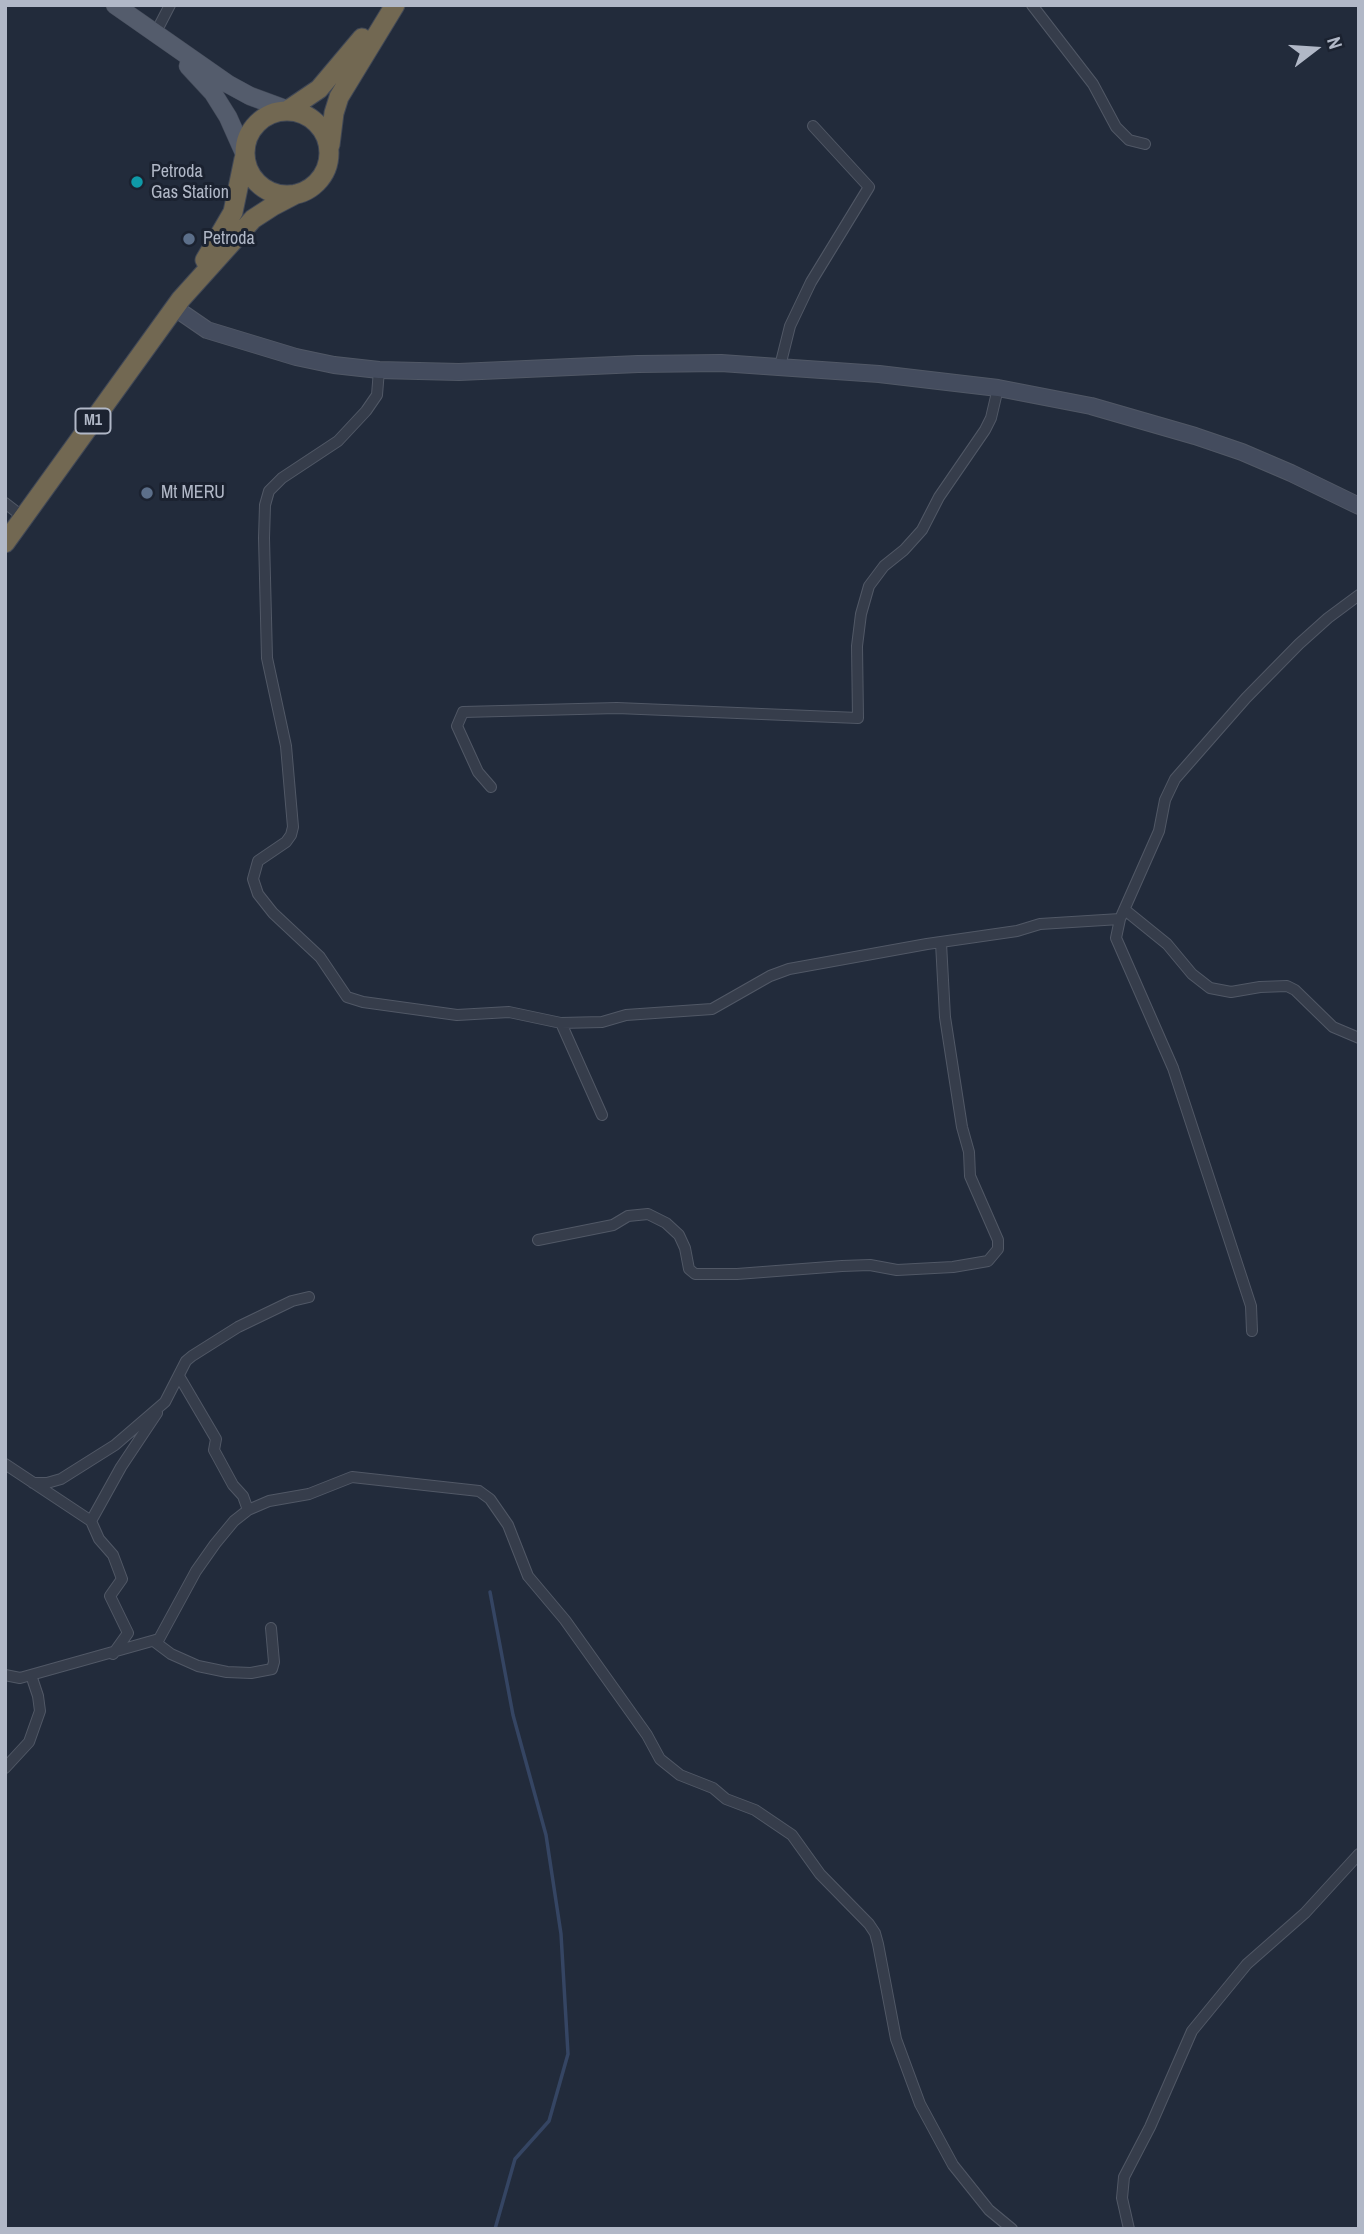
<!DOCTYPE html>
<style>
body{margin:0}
#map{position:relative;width:1364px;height:2234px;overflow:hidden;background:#222b3b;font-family:"Archivo Narrow",sans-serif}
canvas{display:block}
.frame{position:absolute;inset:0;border:7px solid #b1b8c7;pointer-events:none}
.north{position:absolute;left:1280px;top:14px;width:70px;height:70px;-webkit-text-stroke:5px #1b2230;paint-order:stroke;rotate:73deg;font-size:19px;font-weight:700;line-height:28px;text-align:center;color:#b1b8c7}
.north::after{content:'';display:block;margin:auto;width:24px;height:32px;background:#b1b8c7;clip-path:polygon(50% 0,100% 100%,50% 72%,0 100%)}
</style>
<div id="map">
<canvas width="1364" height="2234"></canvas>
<div class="frame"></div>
<div class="north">N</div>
</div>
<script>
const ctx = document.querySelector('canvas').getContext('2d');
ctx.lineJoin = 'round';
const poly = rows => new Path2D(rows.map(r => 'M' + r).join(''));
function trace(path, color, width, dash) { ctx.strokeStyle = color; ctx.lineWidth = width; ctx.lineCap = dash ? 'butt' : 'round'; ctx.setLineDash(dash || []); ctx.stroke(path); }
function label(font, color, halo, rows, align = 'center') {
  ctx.font = font + ' "Archivo Narrow",sans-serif'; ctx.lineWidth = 6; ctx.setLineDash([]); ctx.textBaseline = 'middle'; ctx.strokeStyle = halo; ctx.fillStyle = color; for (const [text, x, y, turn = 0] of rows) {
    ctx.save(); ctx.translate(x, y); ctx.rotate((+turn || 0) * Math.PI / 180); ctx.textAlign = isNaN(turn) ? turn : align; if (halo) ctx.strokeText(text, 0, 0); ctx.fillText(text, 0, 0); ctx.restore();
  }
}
trace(poly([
 [490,1592,513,1715,546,1835,561,1934,568,2054,549,2121,515,2159,495,2229]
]), '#354563', 3.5);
const street = poly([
 [1032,5,1093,84,1116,127,1129,140,1145,144],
 [155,34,170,5],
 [780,366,790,326,811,282,869,187,813,126],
 [379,370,377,395,366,411,338,441,282,478,269,491,265,505,264,538,267,658,286,746,293,827,291,835,286,842,258,861,253,879,258,894,273,913,320,957,347,997,363,1002,457,1015,509,1012,561,1023,602,1022,626,1015,712,1009,770,976,789,969,927,944,1017,931,1040,924,1120,919],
 [5,503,23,517],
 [491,787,478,772,457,726,463,712,617,708,858,718,857,646,861,614,869,586,884,566,904,550,922,530,939,497,985,430,991,418,998,388],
 [1125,910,1167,944,1192,974,1210,988,1231,992,1260,987,1287,986,1295,990,1333,1027,1359,1038],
 [561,1023,602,1115],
 [538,1240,613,1225,628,1216,648,1214,666,1223,679,1235,685,1248,689,1269,695,1274,737,1274,842,1266,870,1265,897,1270,953,1267,988,1261,998,1249,998,1240,970,1176,969,1152,962,1127,945,1017,941,943],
 [1252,1331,1251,1306,1173,1068,1116,938,1120,919,1159,831,1165,800,1175,779,1246,698,1299,644,1328,618,1359,595],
 [179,1376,216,1439,214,1450,233,1485,243,1496,248,1510],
 [5,1464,91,1521,99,1539,113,1555,122,1579,110,1596,128,1633,113,1654],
 [33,1483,47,1483,61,1479,115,1445,165,1402,186,1361,192,1356,238,1327,292,1301,309,1297],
 [91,1521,121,1467,157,1413],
 [155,1642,171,1654,198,1666,227,1672,251,1673,272,1669,274,1662,271,1628],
 [5,1675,20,1678,159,1639,196,1571,215,1544,234,1521,248,1510,269,1501,309,1494,352,1477,479,1491,490,1499,508,1525,528,1576,565,1620,647,1735,660,1759,680,1775,713,1788,726,1799,755,1810,792,1835,820,1874,869,1924,875,1933,878,1944,896,2039,920,2104,953,2165,989,2210,1012,2229],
 [5,1768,29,1742,40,1711,38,1696,31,1675],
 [1129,2229,1122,2198,1124,2177,1150,2127,1192,2031,1247,1964,1305,1913,1359,1854]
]);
const secondary = poly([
 [175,308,207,330,296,357,334,365,379,370,459,372,638,364,721,363,879,374,998,388,1091,406,1195,436,1242,452,1291,473,1359,506]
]);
const primary = poly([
 [115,5,228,84,250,96,288,110],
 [188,66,213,93,228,117,245,155]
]);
const highway = poly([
 [288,110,319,89,362,38],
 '245 153a42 42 0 1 1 84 0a42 42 0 1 1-84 0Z',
 [330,145,334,113,339,97,395,5],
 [205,260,233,212,244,159],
 [5,543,181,299,253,219,273,206,296,194]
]);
trace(street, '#515866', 12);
trace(secondary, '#515866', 18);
trace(primary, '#3f4654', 19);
trace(highway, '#414856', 21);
trace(street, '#363d4b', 10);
trace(secondary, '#444c5e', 16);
trace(primary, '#545c6c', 18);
trace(highway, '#726852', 19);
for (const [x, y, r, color] of [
 [137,182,7,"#0f9aa8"],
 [189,239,7,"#5c6f8a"],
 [147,493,7,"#5c6f8a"]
]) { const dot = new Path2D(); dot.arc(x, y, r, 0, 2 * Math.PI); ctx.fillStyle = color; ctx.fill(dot); trace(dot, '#1b2230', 2.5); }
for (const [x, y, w] of [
 [93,421,35]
]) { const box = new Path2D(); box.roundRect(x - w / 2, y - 12.5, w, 25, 5); ctx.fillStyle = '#1b2230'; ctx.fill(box); trace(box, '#b1b8c7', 2); }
label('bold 16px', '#b1b8c7', null, [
 ["M1",93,421]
]);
label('18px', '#b1b8c7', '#1b2230', [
 ["Petroda",151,172],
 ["Gas Station",151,193],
 ["Petroda",203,239],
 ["Mt MERU",161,493]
], 'left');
</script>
